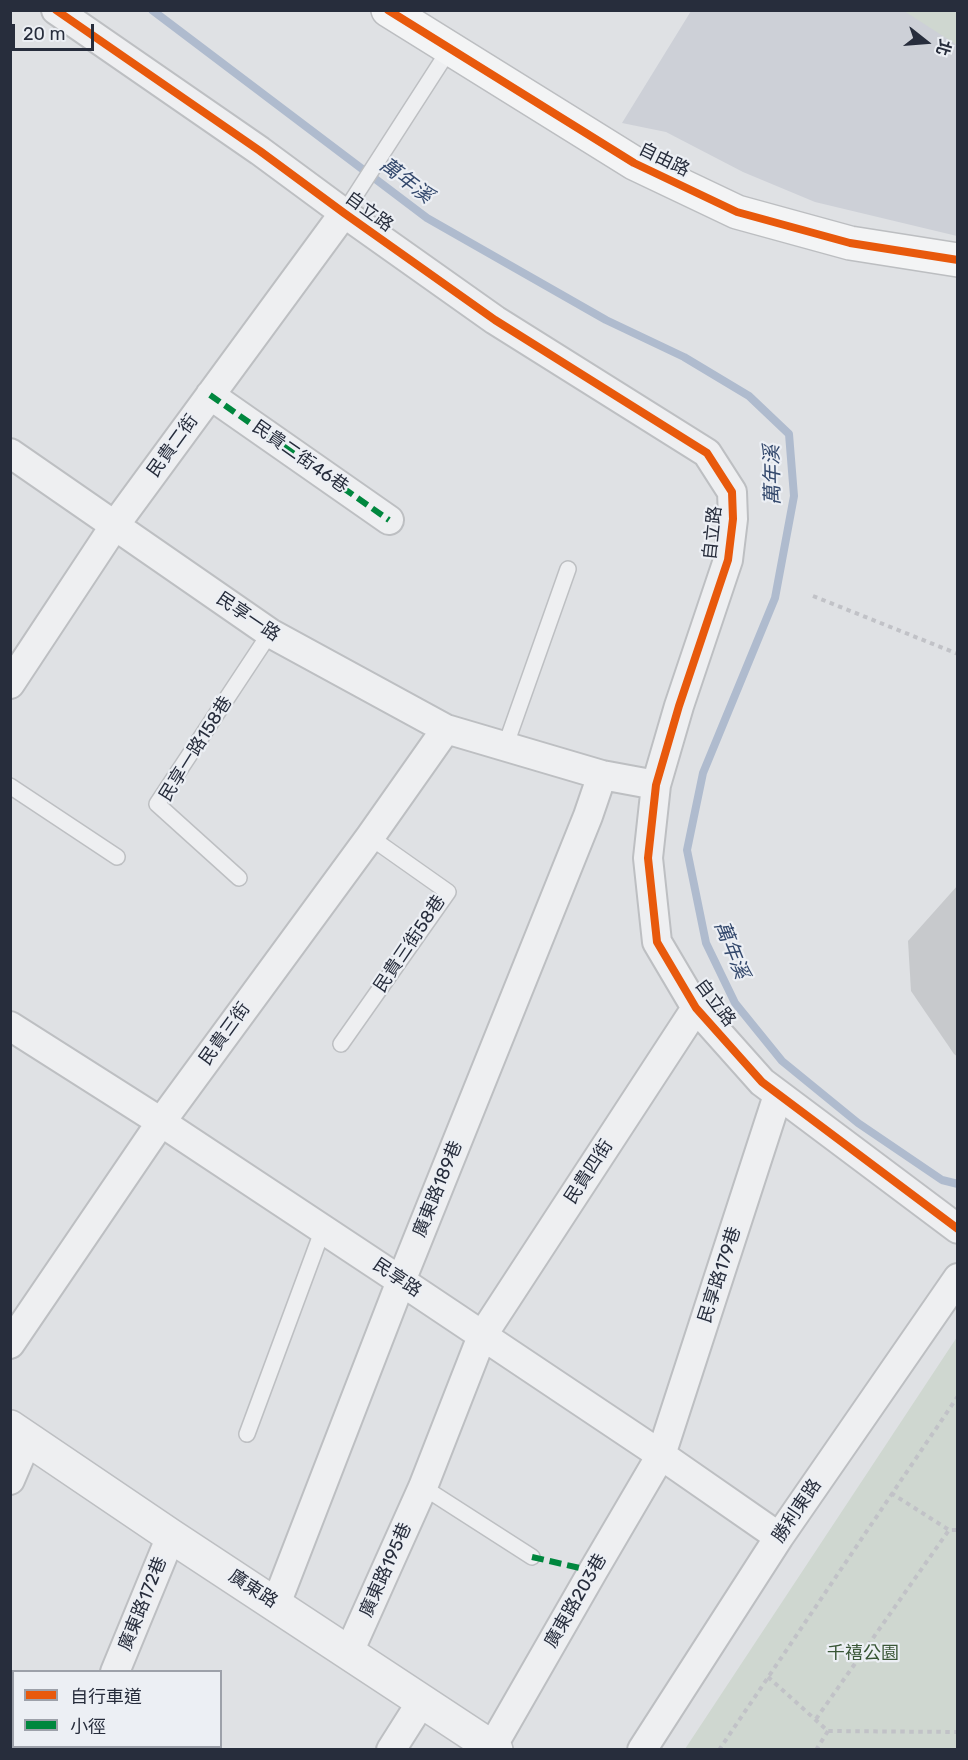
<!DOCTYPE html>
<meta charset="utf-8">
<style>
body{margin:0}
#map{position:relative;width:968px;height:1760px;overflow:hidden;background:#dfe1e4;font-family:Rubik,"Noto Sans TC",sans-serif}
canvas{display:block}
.frame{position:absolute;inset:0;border:12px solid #272d3c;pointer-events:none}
.legend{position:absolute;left:12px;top:1670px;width:210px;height:78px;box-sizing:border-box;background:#eceff4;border:2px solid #9da1aa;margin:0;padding:8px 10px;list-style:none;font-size:18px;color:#272d3c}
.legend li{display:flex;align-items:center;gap:12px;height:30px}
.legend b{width:30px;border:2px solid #9da1aa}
.north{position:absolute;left:896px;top:12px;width:60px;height:60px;-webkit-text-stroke:4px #eceff4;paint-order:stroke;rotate:107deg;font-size:16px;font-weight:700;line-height:24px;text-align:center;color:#272d3c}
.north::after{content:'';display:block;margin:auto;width:21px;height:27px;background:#272d3c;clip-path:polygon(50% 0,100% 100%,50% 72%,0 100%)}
.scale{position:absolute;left:12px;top:24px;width:82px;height:27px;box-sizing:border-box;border:3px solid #272d3c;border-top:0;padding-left:8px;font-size:18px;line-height:21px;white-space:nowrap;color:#272d3c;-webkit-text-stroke:4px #eceff4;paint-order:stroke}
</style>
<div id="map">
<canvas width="968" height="1760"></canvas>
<div class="frame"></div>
<ul class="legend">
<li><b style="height:8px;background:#e8590c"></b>自行車道</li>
<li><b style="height:8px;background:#00873e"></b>小徑</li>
</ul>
<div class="north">北</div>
<div class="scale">20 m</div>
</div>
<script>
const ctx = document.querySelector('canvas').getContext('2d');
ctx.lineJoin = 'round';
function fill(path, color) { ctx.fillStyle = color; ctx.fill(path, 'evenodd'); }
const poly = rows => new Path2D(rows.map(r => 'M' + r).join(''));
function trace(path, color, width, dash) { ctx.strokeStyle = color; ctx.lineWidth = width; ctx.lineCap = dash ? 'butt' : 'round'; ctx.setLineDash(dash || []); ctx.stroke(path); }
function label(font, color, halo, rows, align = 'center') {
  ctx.font = font + ' Rubik,"Noto Sans TC",sans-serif'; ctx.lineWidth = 4.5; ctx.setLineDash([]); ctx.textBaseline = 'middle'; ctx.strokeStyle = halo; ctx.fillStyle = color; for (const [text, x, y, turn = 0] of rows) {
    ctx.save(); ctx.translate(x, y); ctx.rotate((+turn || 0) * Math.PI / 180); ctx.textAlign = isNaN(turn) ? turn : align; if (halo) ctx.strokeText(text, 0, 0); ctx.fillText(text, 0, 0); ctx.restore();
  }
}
fill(poly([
 [691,11,957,11,957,236,815,202,743,172,666,132,622,123]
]), '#cdd0d7');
fill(poly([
 [904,11,957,11,957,45],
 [957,1337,957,1749,685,1749]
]), '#cfd7d0');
trace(poly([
 [152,10,427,218,606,320,684,357,749,396,789,434,794,496,775,598,703,773,687,850,706,943,735,1003,782,1061,858,1123,942,1180,958,1184]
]), '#afbbce', 8);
fill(poly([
 [958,885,958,1057,954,1054,911,991,908,941]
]), '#c7c9cc');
const service = poly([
 [344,213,449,50],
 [505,747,568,569],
 [10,786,117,857],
 [239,878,157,804,270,633],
 [341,1044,448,892,370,837],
 [247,1434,323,1229],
 [423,1487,532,1557]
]);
const minor = poly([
 [56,10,260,151,344,213,495,320,707,453,732,492,733,519,728,560,679,706,656,785,648,858,657,942,696,1008,762,1082,958,1229],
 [210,395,389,520],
 [10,453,270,633,446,729,602,775,656,785],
 [10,684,115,525,344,213],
 [10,1026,161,1122,401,1281,661,1455,779,1537],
 [10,1344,161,1122,370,837,446,729],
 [10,1480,28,1438],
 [276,1604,401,1281,588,816,602,775],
 [349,1652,423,1487,482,1336,696,1008],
 [115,1672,171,1536],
 [492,1747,593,1571,661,1455,778,1095],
 [83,1750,85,1746],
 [391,1750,422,1701],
 [642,1750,779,1537,958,1278]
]);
const tertiary = poly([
 [10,1427,171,1536,496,1750]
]);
const primary = poly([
 [388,10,634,163,737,212,850,243,958,260]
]);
trace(service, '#bdbfc2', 18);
trace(minor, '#bdbfc2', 32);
trace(tertiary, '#bdbfc2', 36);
trace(primary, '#bcbec1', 36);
trace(poly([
 [813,596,958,654],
 [891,1493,949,1530],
 [768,1677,828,1731,958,1732],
 [816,1719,949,1530,958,1530],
 [719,1750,958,1396],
 [816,1750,828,1731]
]), '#c1c2c7', 4, [4.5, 4.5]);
trace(service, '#eeeff1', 15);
trace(minor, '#eeeff1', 28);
trace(tertiary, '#eeeff1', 33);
trace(primary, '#f3f4f5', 33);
trace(poly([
 [210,395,389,520],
 [532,1557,593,1571]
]), '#00873e', 6, [12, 6]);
trace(poly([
 [56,10,260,151,344,213,495,320,707,453,732,492,733,519,728,560,679,706,656,785,648,858,657,942,696,1008,762,1082,958,1229],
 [388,10,634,163,737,212,850,243,958,260]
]), '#e8590c', 8);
label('18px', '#272d3c', '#eceff4', [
 ["自由路",664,160,26],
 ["自立路",369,212,36],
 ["民貴二街",173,446,-54],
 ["民貴二街46巷",300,457,35],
 ["自立路",713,533,-84],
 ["民享一路",248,617,34],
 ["民享一路158巷",196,749,-58],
 ["民貴三街58巷",410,944,-56],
 ["自立路",715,1003,53],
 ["民貴三街",225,1034,-54],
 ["民貴四街",589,1172,-57],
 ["廣東路189巷",438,1189,-68],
 ["民享路179巷",720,1275,-72],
 ["民享路",397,1278,34],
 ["勝利東路",797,1511,-56],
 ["廣東路195巷",386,1570,-66],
 ["廣東路",253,1589,33],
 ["廣東路203巷",576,1601,-60],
 ["廣東路172巷",143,1604,-68]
]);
label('18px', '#395636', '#eceff4', [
 ["千禧公園",863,1654]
]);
label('italic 20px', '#34496d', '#eceff4', [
 ["萬年溪",406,181,37],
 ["萬年溪",773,475,-91],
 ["萬年溪",731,950,68]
]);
</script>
